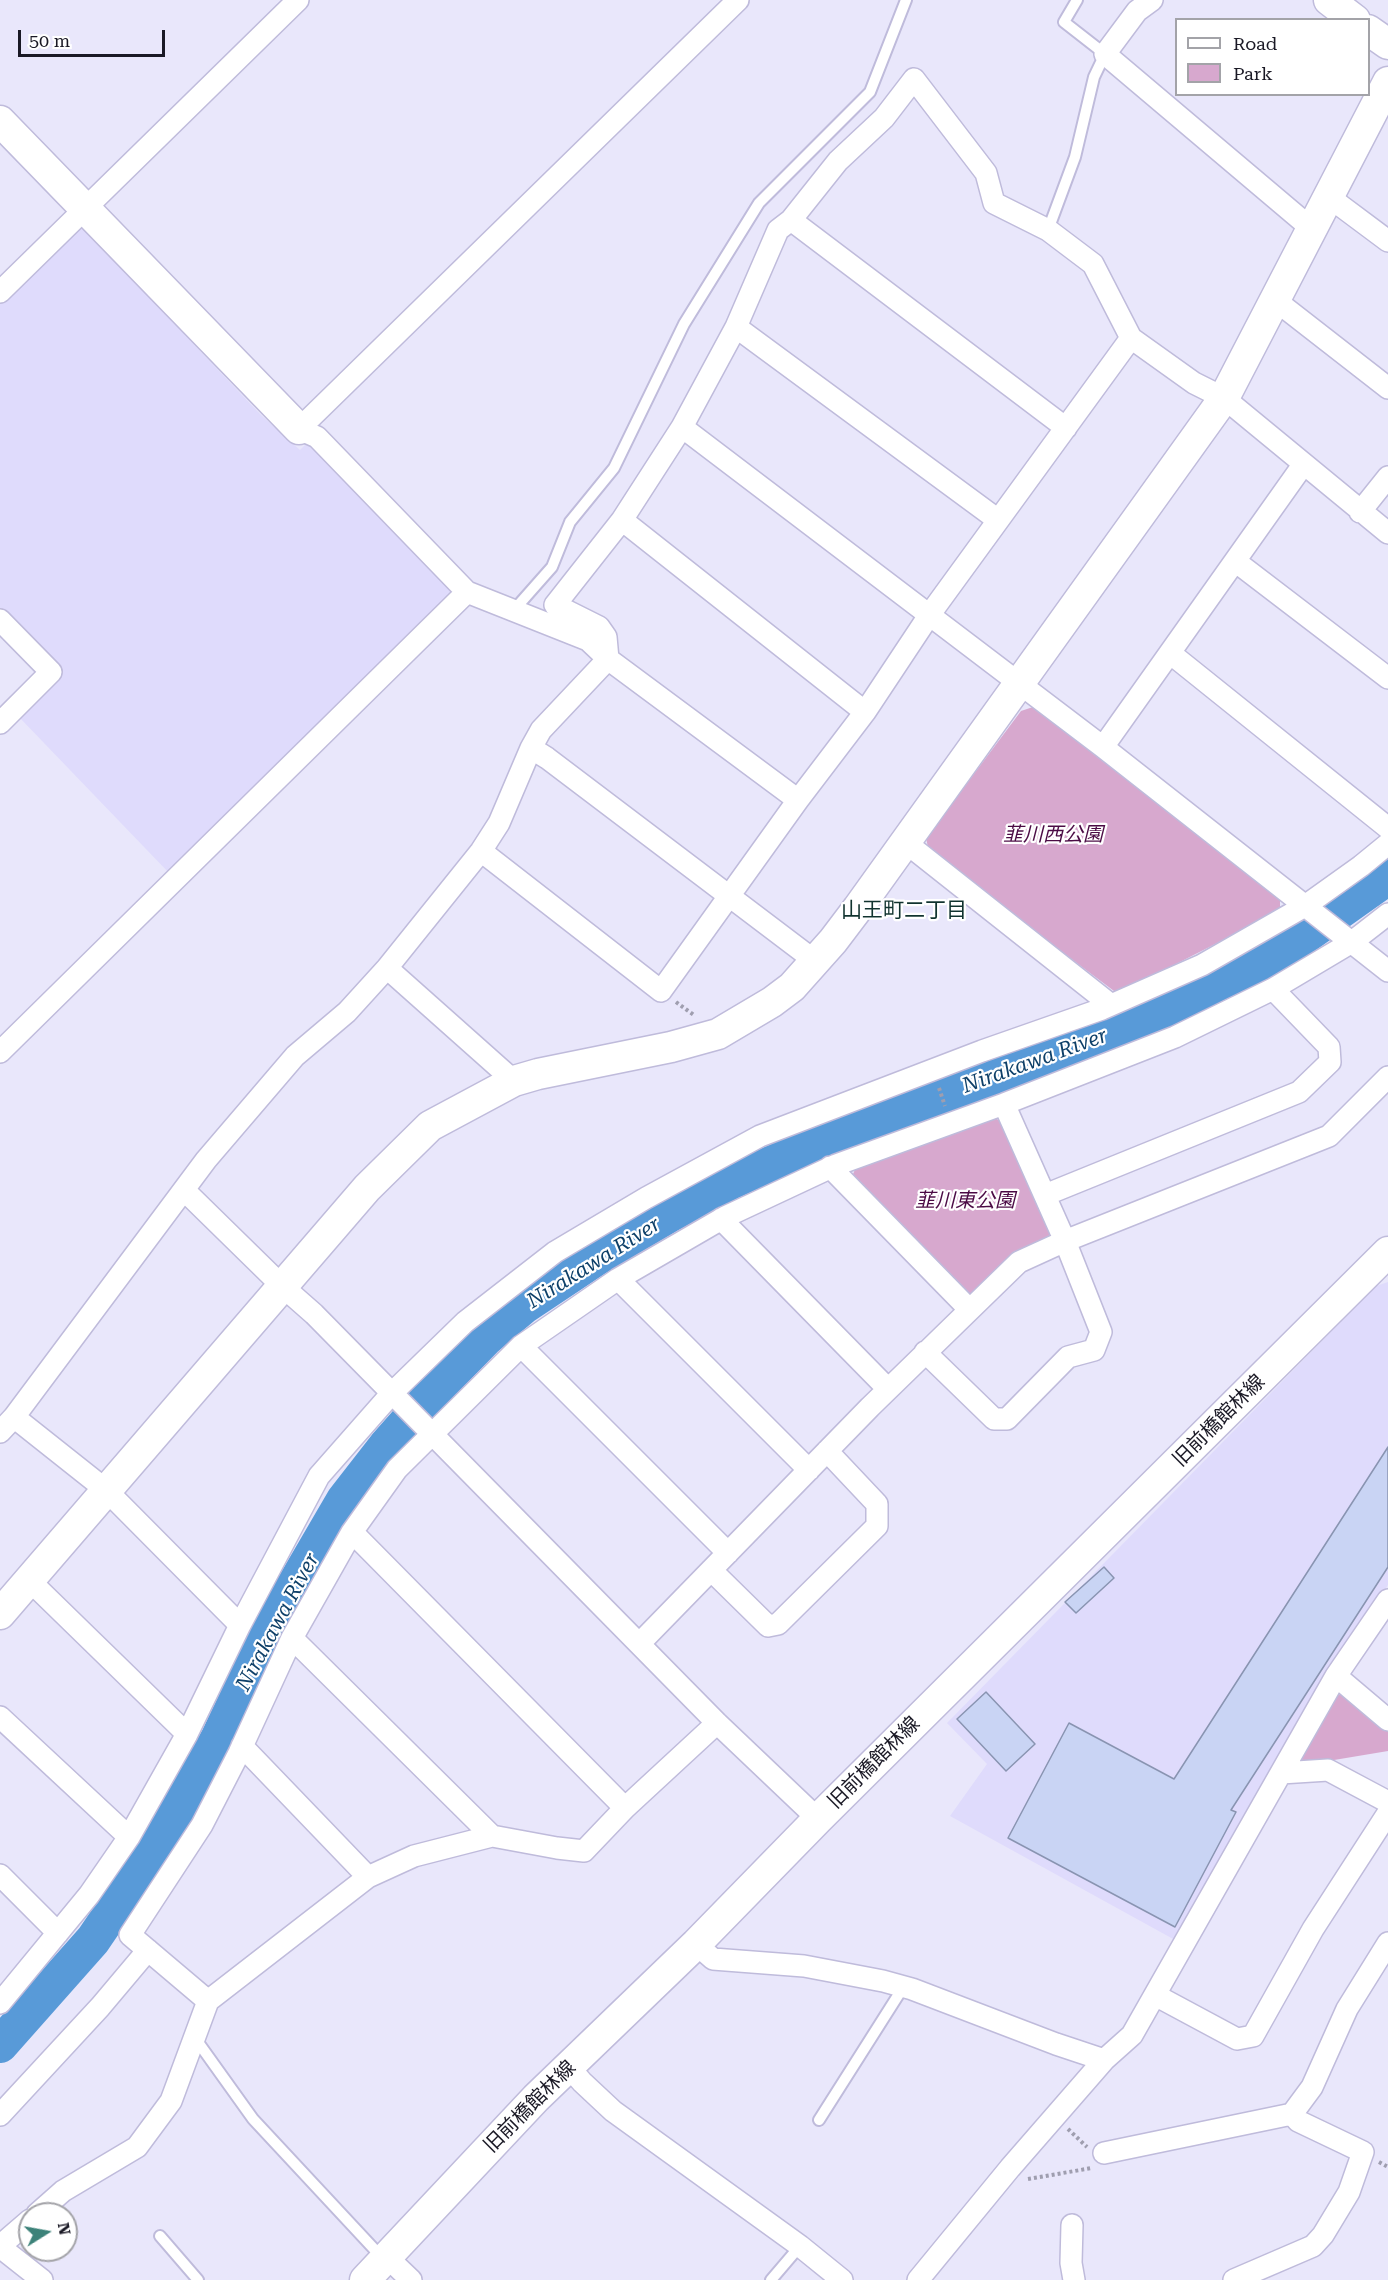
<!DOCTYPE html>
<meta charset="utf-8">
<style>
body{margin:0}
#map{position:relative;width:1388px;height:2280px;overflow:hidden;background:#e9e7fb;font-family:"Roboto Serif",serif}
canvas{display:block}
.legend{position:absolute;left:1175px;top:18px;width:195px;height:78px;box-sizing:border-box;background:#fff;border:2px solid #a3a3a8;margin:0;padding:8px 10px;list-style:none;font-size:18px;color:#1a1925}
.legend li{display:flex;align-items:center;gap:12px;height:30px}
.legend b{width:30px;border:2px solid #a3a3a8}
.north{position:absolute;left:18px;top:2202px;width:60px;height:60px;box-sizing:border-box;background:#fff;border:2px solid #a3a3a8;border-radius:50%;rotate:79deg;font-size:16px;font-weight:700;line-height:24px;text-align:center;color:#1a1925}
.north::after{content:'';display:block;margin:auto;width:21px;height:27px;background:#3c8279;clip-path:polygon(50% 0,100% 100%,50% 72%,0 100%)}
.scale{position:absolute;left:18px;top:30px;width:147px;height:27px;box-sizing:border-box;border:3px solid #1a1925;border-top:0;padding-left:8px;font-size:18px;line-height:21px;white-space:nowrap;color:#1a1925;-webkit-text-stroke:4px #fff;paint-order:stroke}
</style>
<div id="map">
<canvas width="1388" height="2280"></canvas>
<ul class="legend">
<li><b style="height:8px;background:#fff"></b>Road</li>
<li><b style="height:16px;background:#d7a8ce"></b>Park</li>
</ul>
<div class="north">N</div>
<div class="scale">50 m</div>
</div>
<script>
const ctx = document.querySelector('canvas').getContext('2d');
ctx.lineJoin = 'round';
function fill(path, color) { ctx.fillStyle = color; ctx.fill(path, 'evenodd'); }
const poly = rows => new Path2D(rows.map(r => 'M' + r).join(''));
function trace(path, color, width, dash) { ctx.strokeStyle = color; ctx.lineWidth = width; ctx.lineCap = dash ? 'butt' : 'round'; ctx.setLineDash(dash || []); ctx.stroke(path); }
function label(font, color, halo, rows, align = 'center') {
  ctx.font = font + ' "Roboto Serif","Noto Sans JP",serif'; ctx.lineWidth = 4.5; ctx.setLineDash([]); ctx.textBaseline = 'middle'; ctx.strokeStyle = halo; ctx.fillStyle = color; for (const [text, x, y, turn = 0] of rows) {
    ctx.save(); ctx.translate(x, y); ctx.rotate((+turn || 0) * Math.PI / 180); ctx.textAlign = isNaN(turn) ? turn : align; if (halo) ctx.strokeText(text, 0, 0); ctx.fillText(text, 0, 0); ctx.restore();
  }
}
fill(poly([
 [80,225,261,415,300,450,308,442,453,589,452,596,170,874,19,717,62,675,0,609,0,303],
 [1388,1282,1388,1585,1322,1681,1175,1940,950,1816,987,1764,947,1723,1376,1286]
]), '#dfdbfc');
fill(poly([
 [1033,707,1280,899,1280,911,1123,991,1114,991,929,852,926,838,1021,711],
 [993,1117,1004,1123,1050,1235,1045,1242,1010,1255,976,1294,962,1293,851,1179,856,1167],
 [1344,1694,1388,1732,1388,1751,1304,1765,1300,1757,1334,1696]
]), '#d7a8ce');
trace(poly([
 [0,2045,93,1940,161,1840,219,1737,274,1620,344,1500,386,1446,440,1385,486,1338,524,1306,596,1258,667,1216,732,1181,791,1155,917,1105,1150,1019,1227,981,1275,957,1388,877]
]), '#589ad8', 36);
const building = poly([
 [1388,1447,1388,1567,1231,1810,1236,1812,1175,1927,1008,1838,1069,1723,1174,1779,1388,1447],
 [1104,1567,1114,1578,1076,1613,1065,1602,1104,1567],
 [986,1692,1035,1744,1006,1771,957,1719,986,1692]
]);
fill(building, '#c9d4f4');
trace(building, '#8994b1', 1.5);
const lane = poly([
 [1048,230,1075,157,1094,77,1105,54,1064,22,1077,0],
 [514,610,552,567,570,522,614,468,684,324,759,203,870,92,906,0],
 [195,2038,253,2119,375,2250,384,2255],
 [819,2120,904,1986],
 [160,2236,198,2280],
 [771,2280,800,2246]
]);
const street = poly([
 [738,0,299,429,317,437,467,592,588,640,608,659,798,800],
 [1152,0,1137,11,1105,54,1312,229],
 [1329,197,1388,241],
 [791,220,1066,428],
 [0,292,298,0],
 [1275,300,1388,388],
 [736,327,998,520],
 [682,427,1103,747,1388,971],
 [1360,512,1388,477],
 [622,520,865,712],
 [1235,561,1388,678],
 [0,620,51,672,0,723],
 [1170,653,1388,828],
 [1103,747,1303,465],
 [531,748,547,758,815,961],
 [905,842,1111,1005],
 [481,851,661,991,798,800,865,712,930,614,1131,338],
 [387,968,514,1081],
 [0,1052,467,592],
 [830,1167,969,1309],
 [184,1190,281,1285,314,1314,717,1723,818,1819],
 [1045,1195,1299,1092,1330,1062,1329,1047,1273,989],
 [721,1219,888,1389],
 [618,1279,809,1470],
 [521,1346,728,1553],
 [925,1352,994,1419,1007,1419,1068,1357,1094,1350,1101,1332,1065,1241,1004,1104],
 [14,1417,106,1490,240,1625],
 [0,1432,14,1417,206,1160,295,1056,347,1012,387,968,481,851,499,823,531,748,541,730,608,659,606,637,599,627,555,605,622,520,682,427,736,327,778,230,791,220,838,161,884,118,914,79,986,173,994,203,1048,230,1093,264,1131,338,1194,383,1224,398,1388,533],
 [352,1532,625,1808],
 [711,1570,768,1626,778,1624,877,1526,877,1504,827,1451],
 [29,1580,187,1734],
 [292,1638,492,1836],
 [640,1643,870,1407,1019,1262,1065,1241,1329,1136,1388,1077],
 [1336,1676,1388,1720],
 [0,1717,129,1837],
 [242,1746,368,1877],
 [1281,1773,1328,1770,1388,1802],
 [0,1875,58,1933],
 [696,1944,713,1959,804,1966,883,1981,912,1989,1056,2044,1104,2060],
 [1155,1995,1237,2039,1253,2036,1313,1929,1388,1813],
 [208,2001,130,1935,202,1825,239,1753,292,1638,352,1532,397,1469,521,1346,618,1279,725,1217,836,1165,1004,1104,1175,1037,1273,989,1352,942,1388,914],
 [0,2003,89,1895,129,1837,187,1734,240,1625,319,1476,392,1393,465,1322,555,1252,646,1198,760,1136,982,1051,1102,1009,1202,965,1305,906,1361,866,1388,844],
 [569,2067,582,2082,613,2111,800,2246,842,2280],
 [0,2115,100,2007,148,1950],
 [1104,2153,1292,2114],
 [37,2214,63,2191,137,2147,171,2101,208,2001,368,1877,414,1856,492,1836,557,1848,584,1851,625,1808,717,1723],
 [1072,2225,1071,2263,1074,2280],
 [0,2246,30,2220],
 [0,2247,42,2280],
 [387,2257,411,2280],
 [918,2280,1010,2168,1104,2060,1132,2035,1336,1676,1388,1600],
 [1234,2280,1313,2246,1323,2235,1349,2192,1363,2152,1298,2121,1292,2114,1312,2087,1347,2009,1388,1943]
]);
const secondary = poly([
 [1329,0,1355,20],
 [1368,30,1388,44],
 [0,121,299,429],
 [0,1614,367,1188,430,1126,514,1081,538,1074,671,1047,718,1034,772,1002,792,987,833,941,858,908,1224,398,1388,82],
 [365,2280,536,2098,696,1944,818,1819,1388,1252]
]);
trace(lane, '#bfbbdb', 14);
trace(street, '#bfbbdb', 24);
trace(secondary, '#bfbbdb', 33);
trace(poly([
 [676,1002,694,1015],
 [939,1088,945,1106],
 [1068,2129,1087,2147],
 [1379,2162,1388,2167],
 [1028,2179,1092,2168]
]), '#9f9eaf', 4, [3, 3]);
trace(lane, '#fff', 10);
trace(street, '#fff', 21);
trace(secondary, '#fff', 30);
label('italic 20px', '#4b0b45', '#fff', [
 ["韮川西公園",1053,835],
 ["韮川東公園",965,1201]
]);
label('20px', '#1a1925', '#fff', [
 ["旧前橋館林線",1219,1421,-45],
 ["旧前橋館林線",874,1763,-45],
 ["旧前橋館林線",530,2107,-45]
]);
label('21px', '#11332f', '#fff', [
 ["山王町二丁目",904,911]
]);
label('italic 21px', '#0e4069', '#fff', [
 ["Nirakawa River",1035,1061,-20],
 ["Nirakawa River",594,1263,-32],
 ["Nirakawa River",278,1622,-62]
]);
</script>
